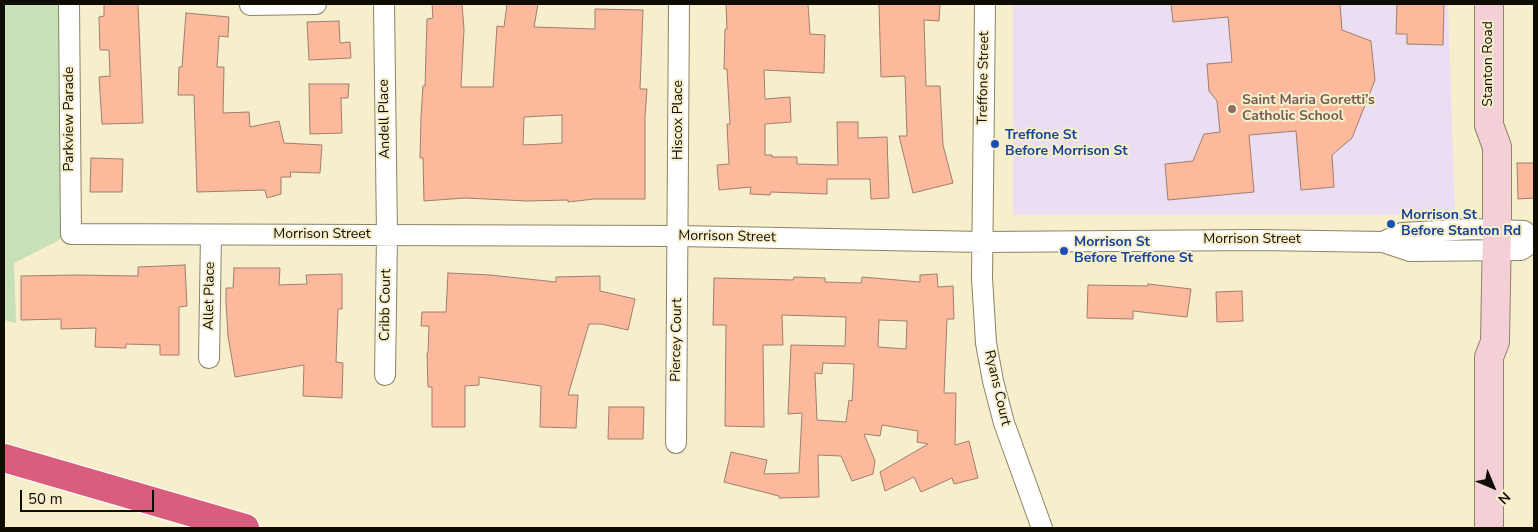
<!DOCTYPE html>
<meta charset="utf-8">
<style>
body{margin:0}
#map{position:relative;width:1538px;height:532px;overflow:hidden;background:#f7eecc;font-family:"Nunito Sans",sans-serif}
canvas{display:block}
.frame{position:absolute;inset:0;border:5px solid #0f0c02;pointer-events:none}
.north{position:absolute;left:1468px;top:462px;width:50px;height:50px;-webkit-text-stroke:4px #f7eecc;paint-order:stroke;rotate:135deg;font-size:14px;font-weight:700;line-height:20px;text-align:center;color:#0f0c02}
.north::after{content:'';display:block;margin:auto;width:18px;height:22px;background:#0f0c02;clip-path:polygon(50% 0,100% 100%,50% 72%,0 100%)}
.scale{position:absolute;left:20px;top:490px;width:134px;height:22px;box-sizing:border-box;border:2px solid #0f0c02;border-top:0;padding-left:6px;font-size:15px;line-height:18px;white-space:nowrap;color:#0f0c02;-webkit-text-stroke:4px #f7eecc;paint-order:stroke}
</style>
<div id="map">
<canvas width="1538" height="532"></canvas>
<div class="frame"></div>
<div class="north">N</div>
<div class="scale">50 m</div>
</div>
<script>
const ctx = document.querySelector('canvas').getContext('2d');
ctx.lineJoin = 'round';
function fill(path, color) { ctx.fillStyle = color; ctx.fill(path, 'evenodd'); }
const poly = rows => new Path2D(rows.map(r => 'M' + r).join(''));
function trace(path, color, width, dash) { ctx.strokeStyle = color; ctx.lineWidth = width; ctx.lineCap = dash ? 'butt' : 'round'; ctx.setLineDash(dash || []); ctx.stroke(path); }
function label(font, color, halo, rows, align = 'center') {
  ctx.font = font + ' "Nunito Sans",sans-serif'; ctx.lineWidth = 4; ctx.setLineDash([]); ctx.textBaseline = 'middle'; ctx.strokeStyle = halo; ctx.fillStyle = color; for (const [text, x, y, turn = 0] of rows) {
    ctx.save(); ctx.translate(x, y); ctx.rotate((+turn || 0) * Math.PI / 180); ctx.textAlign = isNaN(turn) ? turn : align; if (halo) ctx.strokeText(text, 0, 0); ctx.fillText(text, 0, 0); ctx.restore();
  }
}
fill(poly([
 [1013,4,1448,4,1455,215,1013,215]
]), '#ebdef2');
fill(poly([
 [4,4,69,4,71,234,14,263,16,323,4,320]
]), '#c7e0b9');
const building = poly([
 [104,4,138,4,143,123,102,124,99,77,110,76,109,50,100,50,99,17,104,16,104,4],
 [432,4,462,4,464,30,461,87,493,87,497,26,504,27,507,4,538,4,534,27,595,29,595,9,643,10,640,89,647,89,645,117,645,199,594,199,568,202,568,200,527,201,465,198,424,201,423,158,420,158,421,117,423,86,425,86,427,19,433,18,432,4],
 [562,115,562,143,523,145,524,117,562,115],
 [726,4,808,4,810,34,825,35,824,73,764,70,765,99,790,97,791,122,765,124,765,155,772,155,772,157,797,157,797,164,838,165,837,122,858,122,858,138,887,137,889,198,871,199,870,179,827,179,827,194,771,192,770,195,750,194,751,187,719,190,717,165,729,164,727,124,730,124,727,69,724,69,725,29,727,29,726,4],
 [879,4,940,4,939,21,924,20,926,86,940,86,943,145,953,183,913,193,899,136,907,136,905,76,881,77,879,4],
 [1171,4,1340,4,1342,30,1371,41,1375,80,1352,138,1332,155,1334,187,1301,190,1296,131,1249,135,1254,192,1168,200,1165,164,1193,161,1204,134,1220,132,1217,101,1209,91,1207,64,1232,62,1228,17,1173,22,1171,4],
 [1397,4,1444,4,1443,45,1407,44,1407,34,1396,34,1397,4],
 [186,13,229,17,228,37,219,36,217,67,224,67,223,113,249,112,250,127,279,121,284,143,322,145,320,173,290,172,291,177,281,177,281,194,267,198,265,190,197,192,194,95,178,95,179,67,182,67,186,13],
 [339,21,340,43,350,42,351,58,309,60,307,22,339,21],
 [309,84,349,84,348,98,341,98,342,133,310,134,309,84],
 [91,158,123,159,122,192,90,192,91,158],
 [1517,163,1534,163,1534,198,1518,199,1517,163],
 [185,265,187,306,179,307,179,355,160,355,160,345,126,344,126,348,95,347,96,328,61,329,61,319,21,320,21,276,76,275,138,276,138,267,185,265],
 [234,268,280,268,279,285,307,284,306,275,342,274,342,309,338,309,336,362,343,363,342,398,303,396,304,365,235,377,228,336,226,302,226,288,233,288,234,268],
 [448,273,490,275,556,282,556,277,600,276,600,291,635,299,628,330,601,324,589,324,568,395,578,395,576,428,540,427,541,386,479,377,479,385,465,386,465,427,432,427,432,387,428,387,427,353,428,353,429,326,421,326,422,312,446,312,448,273],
 [937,274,938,287,953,286,954,319,947,319,944,393,956,393,955,445,969,441,978,478,954,484,952,478,921,492,914,477,885,491,880,472,928,444,917,442,918,431,882,425,880,436,864,434,875,461,873,474,852,481,841,456,818,455,819,497,779,498,779,496,724,482,731,452,767,460,764,474,799,473,802,413,788,414,791,345,845,346,846,317,782,315,783,345,763,345,764,427,725,426,726,325,713,325,714,278,793,280,794,277,825,278,825,282,861,283,862,277,920,282,920,275,937,274],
 [879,320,907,321,906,349,878,347,879,320],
 [823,363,854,364,852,401,849,400,846,422,817,420,815,373,822,374,823,363],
 [1148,284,1191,289,1187,317,1133,311,1133,319,1087,318,1088,285,1148,286,1148,284],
 [1242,291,1243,321,1217,322,1216,292,1242,291],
 [609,407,644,407,643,439,608,439,609,407]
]);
fill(building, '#fcb99c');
trace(building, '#9f7e70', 1);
const street = poly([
 [69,4,71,234,678,236,983,242,1259,240,1383,242,1410,251,1521,250,1534,241],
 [384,4,387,235,385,375],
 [985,4,982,278,986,343,993,381,1004,423,1042,528],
 [250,5,316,4],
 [1383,242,1402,233,1473,229,1524,231,1534,240],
 [209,358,211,235],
 [676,443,679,4]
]);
const secondary = poly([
 [1489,528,1489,357,1495,342,1497,229,1497,147,1489,125,1489,4]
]);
const highway = poly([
 [4,458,245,528]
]);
trace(street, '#8c8464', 22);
trace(secondary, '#8c8464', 30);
trace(highway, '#fff', 30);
trace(street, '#fff', 20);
trace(secondary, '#f4cfd8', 28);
trace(highway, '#d95e7d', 28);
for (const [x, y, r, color] of [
 [1232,109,5,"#8d6e63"],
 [995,144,5,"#1a4fb4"],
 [1391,224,5,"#1a4fb4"],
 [1064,251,5,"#1a4fb4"]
]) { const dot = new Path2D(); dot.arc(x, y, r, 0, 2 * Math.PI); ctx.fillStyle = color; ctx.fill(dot); trace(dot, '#f7eecc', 2); }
label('14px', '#0f0c02', '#f7eecc', [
 ["Stanton Road",1489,64,-90],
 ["Treffone Street",984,78,-89],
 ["Parkview Parade",70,119,-90],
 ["Andell Place",385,119,-91],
 ["Hiscox Place",679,120,-90],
 ["Morrison Street",322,235],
 ["Morrison Street",727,237,1],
 ["Morrison Street",1252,240],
 ["Allet Place",210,296,-89],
 ["Cribb Court",386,305,-89],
 ["Piercey Court",677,340,-89],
 ["Ryans Court",997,388,77]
]);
label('bold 14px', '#785e54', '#f7eecc', [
 ["Saint Maria Goretti’s",1242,101],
 ["Catholic School",1242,117]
], 'left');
label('bold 14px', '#164399', '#f7eecc', [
 ["Treffone St",1005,136],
 ["Before Morrison St",1005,152],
 ["Morrison St",1401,216],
 ["Before Stanton Rd",1401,232],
 ["Morrison St",1074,243],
 ["Before Treffone St",1074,259]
], 'left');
</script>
